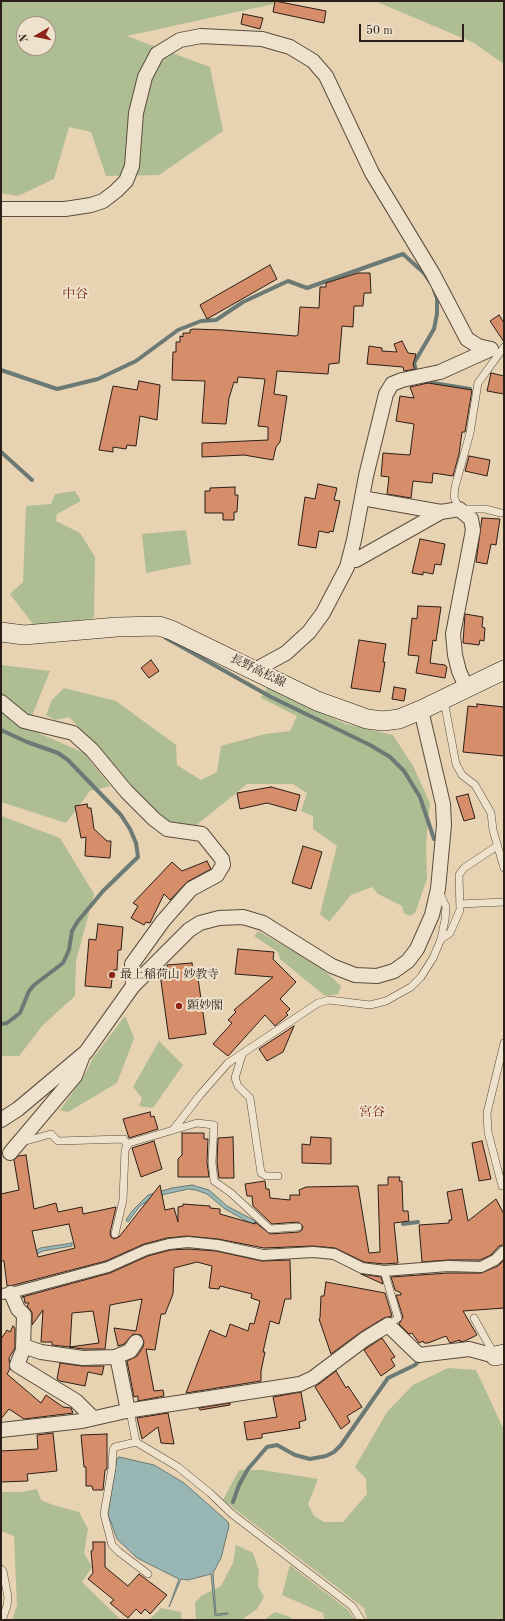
<!DOCTYPE html>
<meta charset="utf-8">
<style>
body{margin:0}
#map{position:relative;width:505px;height:1621px;overflow:hidden;background:#e7d2b2;font-family:"Old Standard TT",serif}
canvas{display:block}
.frame{position:absolute;inset:0;border:2px solid #2b1f18;pointer-events:none}
.north{position:absolute;left:16px;top:16px;width:40px;height:40px;box-sizing:border-box;background:#efe2cd;border:1px solid #a19485;border-radius:50%;rotate:261deg;font-size:11px;font-weight:700;line-height:16px;text-align:center;color:#2b1f18}
.north::after{content:'';display:block;margin:auto;width:14px;height:18px;background:#8f2418;clip-path:polygon(50% 0,100% 100%,50% 72%,0 100%)}
.scale{position:absolute;left:359px;top:24px;width:105px;height:18px;box-sizing:border-box;border:2px solid #2b1f18;border-top:0;padding-left:5px;font-size:12px;line-height:14px;white-space:nowrap;color:#2b1f18;-webkit-text-stroke:3px #efe2cd;paint-order:stroke}
</style>
<div id="map">
<canvas width="505" height="1621"></canvas>
<div class="frame"></div>
<div class="north">N</div>
<div class="scale">50 m</div>
</div>
<script>
const ctx = document.querySelector('canvas').getContext('2d');
ctx.lineJoin = 'round';
function fill(path, color) { ctx.fillStyle = color; ctx.fill(path, 'evenodd'); }
const poly = rows => new Path2D(rows.map(r => 'M' + r).join(''));
function trace(path, color, width, dash) { ctx.strokeStyle = color; ctx.lineWidth = width; ctx.lineCap = dash ? 'butt' : 'round'; ctx.setLineDash(dash || []); ctx.stroke(path); }
function label(font, color, halo, rows, align = 'center') {
  ctx.font = font + ' "Old Standard TT","Noto Serif JP",serif'; ctx.lineWidth = 4; ctx.setLineDash([]); ctx.textBaseline = 'middle'; ctx.strokeStyle = halo; ctx.fillStyle = color; for (const [text, x, y, turn = 0] of rows) {
    ctx.save(); ctx.translate(x, y); ctx.rotate((+turn || 0) * Math.PI / 180); ctx.textAlign = isNaN(turn) ? turn : align; if (halo) ctx.strokeText(text, 0, 0); ctx.fillText(text, 0, 0); ctx.restore();
  }
}
fill(poly([
 [1,1,287,1,127,36,210,67,223,131,159,175,106,176,91,132,69,127,54,179,18,196,1,193],
 [24,24,48,24,48,48,24,48],
 [375,1,504,1,504,64,474,43],
 [75,491,81,501,57,514,56,521,80,533,95,557,94,618,36,628,10,594,23,582,26,506,51,504,55,494],
 [186,530,191,564,146,573,142,534],
 [1,665,50,671,27,728,84,753,110,786,90,791,66,823,1,802],
 [267,687,346,724,393,735,413,766,430,803,426,843,427,879,415,913,410,916,404,913,402,906,378,894,372,887,351,895,329,922,320,914,337,846,313,829,313,816,301,811,307,793,293,784,247,784,193,828,172,824,149,804,69,717,55,720,46,715,52,700,64,688,116,701,176,745,177,765,201,780,217,772,221,746,265,734,290,731,297,716,261,698],
 [1,816,60,838,94,894,76,961,75,996,43,1025,19,1056,1,1056],
 [258,931,319,966,341,986,338,994,325,996,280,959,278,952,254,936],
 [125,1016,134,1038,117,1083,68,1112,60,1110,83,1078,93,1058],
 [159,1041,183,1065,153,1108,139,1106,142,1098,133,1087],
 [448,1368,476,1370,504,1430,504,1620,367,1620,364,1608,223,1500,239,1470,262,1470,318,1479,308,1504,314,1516,324,1522,343,1522,367,1494,366,1479,355,1467,387,1412,413,1385],
 [37,1489,41,1500,53,1505,79,1512,88,1529,84,1553,92,1567,82,1582,121,1620,12,1620,17,1605,14,1536,1,1531,1,1492,22,1492],
 [236,1545,253,1553,259,1571,258,1586,264,1597,257,1609,241,1620,196,1620,195,1603,201,1596,221,1586,233,1563],
 [290,1565,348,1610,355,1620,325,1620,323,1613,282,1595],
 [161,1608,181,1612,182,1620,149,1620],
 [275,1612,290,1617,291,1620,264,1620]
]), '#afbd92');
const water = poly([
 [192,1185,209,1190,227,1206,261,1224,267,1230,268,1233,225,1209,207,1194,196,1190,188,1189,153,1197,140,1206,128,1222,126,1220,132,1211,148,1195,172,1188,192,1185],
 [72,1243,72,1246,43,1251,21,1261,40,1248,72,1243],
 [119,1457,154,1465,184,1483,228,1522,229,1526,221,1558,213,1573,216,1614,228,1613,228,1614,215,1616,211,1574,188,1580,181,1579,169,1607,179,1579,137,1558,117,1539,108,1514,117,1459,119,1457]
]);
fill(water, '#98b6b3');
trace(water, '#6c7a75', 1);
trace(poly([
 [1,370,57,389,98,379,136,361,178,330,201,321,216,320,243,302,288,281,307,288,403,254,424,273,430,282],
 [417,374,414,363,434,329,437,314,437,298,434,290],
 [421,381,470,389],
 [1,452,32,480],
 [166,638,271,697,370,745,390,757,404,771,420,797,434,839],
 [1,730,27,742,58,753,68,760,121,815,130,829,136,843,138,857,103,891,78,921,72,931,69,950,63,963,34,985,29,991,20,1013,7,1023,1,1024],
 [403,1224,418,1222],
 [233,1502,239,1485,248,1469,267,1447,277,1445,295,1455,310,1459,326,1456,334,1452,341,1445,388,1378,415,1365,420,1360]
]), '#6c7a75', 4);
const building = poly([
 [275,1,326,11,324,23,273,12,275,1],
 [243,14,263,18,260,29,241,24,243,14],
 [270,265,277,279,207,319,200,305,270,265],
 [358,273,370,273,371,293,364,293,363,306,354,306,353,327,342,326,339,363,329,364,328,374,277,371,274,394,287,396,280,442,276,447,273,460,244,455,202,457,202,443,268,440,268,427,258,426,265,379,238,377,237,383,234,382,229,398,226,424,202,423,205,381,172,380,173,352,176,352,176,342,180,342,180,336,183,337,183,333,190,333,190,330,193,329,223,330,296,336,298,335,300,307,319,308,320,287,326,287,326,283,358,273],
 [499,315,504,323,504,342,490,321,499,315],
 [402,341,408,353,416,354,413,365,415,369,404,371,403,367,367,364,369,346,382,348,382,351,397,352,394,344,402,341],
 [491,373,504,376,504,394,487,391,491,373],
 [139,381,160,385,157,420,140,416,136,446,127,445,126,449,113,447,113,452,99,450,113,386,137,390,139,381],
 [428,383,472,390,465,432,462,432,459,454,453,476,433,473,432,483,413,481,411,498,387,494,389,477,381,476,383,453,410,455,414,424,396,421,400,396,414,398,410,387,428,383],
 [469,456,490,460,487,476,465,471,469,456],
 [318,484,337,488,334,500,340,501,333,532,330,531,329,533,319,531,316,548,298,545,305,497,315,499,318,484],
 [235,487,235,495,238,495,237,512,234,512,234,520,223,520,223,513,205,513,205,491,210,491,210,488,235,487],
 [482,518,500,519,496,545,491,544,487,564,476,562,482,518],
 [420,539,445,544,441,565,435,564,433,574,423,572,423,575,412,573,420,539],
 [418,606,441,607,436,641,433,640,430,663,445,665,447,667,445,678,416,673,419,656,408,655,412,618,417,619,418,606],
 [465,614,483,617,482,627,485,628,484,641,480,640,479,645,463,643,465,614],
 [359,640,386,644,383,662,385,662,380,692,351,688,359,640],
 [151,660,159,671,149,678,141,668,151,660],
 [394,687,406,689,404,701,392,699,394,687],
 [477,704,504,707,504,756,463,752,468,706,477,707,477,704],
 [271,787,300,795,296,811,267,803,240,809,237,793,271,787],
 [468,794,475,818,464,821,456,797,468,794],
 [87,804,88,808,91,808,94,829,107,841,111,841,110,858,85,856,86,837,81,838,75,806,87,804],
 [303,846,322,852,311,889,292,883,303,846],
 [207,861,211,869,187,882,170,900,164,894,150,923,146,922,144,925,131,918,138,906,133,903,172,862,182,871,207,861],
 [98,924,123,927,121,950,118,950,117,970,113,970,111,988,85,986,89,939,96,940,98,924],
 [238,949,274,952,273,959,296,982,280,999,290,1009,286,1013,288,1015,275,1026,265,1015,228,1056,213,1044,232,1023,228,1020,236,1012,234,1010,273,977,235,974,238,949],
 [192,963,193,972,197,971,206,1034,169,1039,160,974,168,973,167,965,192,963],
 [294,1026,283,1052,267,1061,259,1049,294,1026],
 [150,1112,151,1117,154,1116,158,1129,129,1138,123,1119,150,1112],
 [182,1133,204,1133,204,1139,208,1139,207,1162,209,1177,178,1177,178,1159,182,1155,182,1133],
 [233,1137,234,1178,219,1178,217,1162,218,1138,233,1137],
 [311,1137,331,1138,331,1164,302,1163,302,1144,310,1145,311,1137],
 [154,1141,162,1169,141,1177,132,1148,154,1141],
 [482,1141,491,1179,479,1181,472,1143,482,1141],
 [26,1155,34,1209,56,1203,58,1212,82,1207,83,1214,116,1207,110,1233,111,1237,114,1239,119,1237,160,1185,165,1210,174,1208,178,1222,178,1207,183,1206,183,1204,210,1206,210,1208,220,1209,220,1214,255,1224,255,1222,270,1234,299,1232,302,1230,303,1226,298,1222,272,1224,253,1206,252,1196,247,1196,245,1184,265,1181,266,1189,269,1189,270,1198,290,1200,290,1195,300,1195,299,1190,306,1187,358,1186,369,1253,380,1252,378,1185,388,1185,388,1177,400,1177,399,1181,402,1181,403,1211,408,1211,409,1221,394,1223,398,1263,384,1264,364,1262,335,1248,313,1246,264,1248,218,1239,187,1236,167,1238,144,1244,106,1261,14,1285,7,1286,4,1261,1,1261,1,1194,19,1190,14,1160,18,1156,26,1155],
 [69,1224,75,1248,38,1257,32,1231,69,1224],
 [462,1189,468,1221,496,1199,504,1214,504,1245,499,1246,491,1255,480,1260,448,1260,422,1262,419,1225,449,1223,449,1220,452,1220,447,1192,462,1189],
 [188,1249,216,1251,262,1261,290,1260,291,1299,285,1299,279,1324,270,1321,263,1352,265,1352,261,1371,261,1381,186,1393,210,1330,226,1337,230,1324,248,1331,250,1323,254,1324,260,1301,251,1298,252,1294,220,1286,219,1289,209,1288,212,1266,197,1262,174,1268,173,1294,165,1314,161,1314,155,1350,146,1349,154,1391,163,1390,164,1396,138,1401,138,1396,134,1397,127,1361,137,1356,143,1347,144,1342,141,1335,133,1334,124,1344,118,1346,114,1328,136,1331,142,1299,110,1305,105,1349,83,1349,69,1347,99,1343,93,1311,72,1313,70,1347,52,1345,52,1342,41,1342,43,1310,32,1325,32,1312,27,1306,29,1303,25,1303,24,1297,22,1297,110,1273,148,1256,170,1250,188,1249],
 [504,1260,504,1308,463,1311,477,1335,465,1341,460,1342,460,1340,450,1343,446,1336,428,1343,424,1343,423,1341,419,1343,412,1333,409,1334,399,1324,403,1317,396,1295,401,1295,401,1293,395,1290,391,1277,448,1273,481,1273,498,1266,504,1260],
 [361,1274,381,1277,383,1284,361,1274],
 [326,1282,385,1293,392,1316,384,1318,361,1332,331,1354,319,1319,320,1318,321,1296,324,1296,326,1282],
 [13,1326,15,1328,15,1348,9,1358,10,1369,7,1374,41,1403,46,1395,63,1407,71,1408,73,1413,24,1419,9,1409,1,1419,1,1339,7,1330,10,1332,13,1326],
 [382,1338,395,1357,391,1359,395,1366,381,1376,364,1350,382,1338],
 [60,1363,82,1366,104,1366,102,1375,88,1372,85,1386,60,1381,57,1379,60,1363],
 [336,1371,346,1388,348,1386,362,1407,347,1416,350,1422,341,1429,315,1387,336,1371],
 [301,1392,306,1420,299,1422,300,1428,262,1434,262,1438,247,1440,244,1422,277,1417,273,1397,301,1392],
 [230,1403,230,1405,200,1410,199,1408,230,1403],
 [168,1413,174,1444,161,1443,158,1427,142,1439,137,1418,168,1413],
 [53,1433,57,1471,27,1474,28,1481,1,1482,1,1451,38,1449,37,1435,53,1433],
 [107,1434,107,1469,105,1470,103,1490,93,1490,92,1486,86,1486,86,1467,84,1467,81,1435,107,1434],
 [93,1542,105,1542,105,1567,128,1586,139,1574,167,1595,150,1614,145,1609,141,1614,136,1609,128,1618,110,1603,114,1600,88,1579,93,1573,91,1551,93,1550,93,1542]
]);
fill(building, '#d68d69');
trace(building, '#2b1f18', 1);
const service = poly([
 [501,513,485,509,459,509,454,497,455,487,470,433,478,383,504,347],
 [444,701,456,764,462,775,475,785,491,813,493,830,504,868],
 [460,904,504,902],
 [441,939,450,933,460,910,459,875,464,868,497,846],
 [242,1055,235,1078,238,1086,250,1098,261,1173,266,1176,278,1176],
 [173,1130,200,1095,228,1063,318,1003,329,1000,370,1005,386,1001,411,987,421,977,433,958,441,939,445,920,446,907,439,891],
 [22,1142,51,1134,58,1141,124,1139,127,1146],
 [502,1186,488,1132,487,1113,504,1043],
 [115,1234,123,1200,125,1150,129,1143,197,1123,214,1125,212,1162,214,1181,231,1193,270,1229,298,1227],
 [384,1271,398,1318,388,1325],
 [474,1318,494,1354],
 [130,1411,136,1442,178,1467,210,1493,232,1514,352,1606,361,1620],
 [136,1442,115,1447,113,1450,112,1468,104,1514,112,1545,119,1552,148,1574],
 [1,1569,3,1571,8,1597,7,1606,2,1620]
]);
const pedestrian = poly([
 [1,1294,11,1293,108,1267,146,1250,169,1244,188,1242,217,1245,263,1255,313,1252,334,1254,362,1268,384,1271,448,1266,481,1267,495,1260,504,1251]
]);
const minor = poly([
 [1,209,65,209,91,205,103,201,116,191,126,181,132,166,136,113,145,77,157,54,180,40,201,36,262,39,290,47,313,61,326,76,372,173,433,274,467,339,478,346,491,349],
 [362,498,441,512],
 [349,560,356,560,441,512,459,509,471,519,473,530,453,634,455,655,459,671,466,687],
 [255,670,286,653,309,632,323,613,347,567,354,540,366,476,386,394,392,384,402,380,440,372,491,349],
 [1,702,24,721,73,733,92,750,126,791,154,819,167,829,202,834,222,859,223,865,217,875,191,889,163,921,132,964,133,986],
 [1,1120,18,1109,86,1052,133,986,189,930,200,923,219,918,243,917,263,923,332,966,355,975,377,976,394,971,408,961,417,949,432,915,438,889,444,825,443,804,421,710],
 [10,1153,75,1076,83,1055],
 [11,1293,18,1309,24,1315,23,1350,17,1365,76,1401,93,1418],
 [23,1346,41,1352,83,1358,115,1357,130,1351,136,1342],
 [117,1356,128,1411],
 [1,1430,82,1421,126,1411,300,1384,313,1378,365,1339,388,1325,419,1355,469,1349,495,1356]
]);
const secondary = poly([
 [1,632,24,635,117,627,159,626,171,630,317,701,367,719,383,721,399,719,421,710,504,670],
 [495,1356,504,1354]
]);
trace(service, '#5a4c3e', 8);
trace(pedestrian, '#5a4c3e', 12);
trace(minor, '#5a4c3e', 16);
trace(secondary, '#2b1f18', 20);
trace(service, '#efe2cd', 7);
trace(pedestrian, '#efe2cd', 10);
trace(minor, '#efe2cd', 14);
trace(secondary, '#efe2cd', 19);
for (const [x, y, r, color] of [
 [112,975,4,"#8f2418"],
 [179,1006,4,"#8f2418"]
]) { const dot = new Path2D(); dot.arc(x, y, r, 0, 2 * Math.PI); ctx.fillStyle = color; ctx.fill(dot); trace(dot, '#efe2cd', 1.5); }
label('12px', '#2b1f18', '#efe2cd', [
 ["長野高松線",258,671,26]
]);
label('12px', '#2b1f18', '#efe2cd', [
 ["最上稲荷山 妙教寺",120,975],
 ["顕妙閣",187,1006]
], 'left');
label('13px', '#7a1f14', '#efe2cd', [
 ["中谷",75,295],
 ["宮谷",372,1113]
]);
</script>
